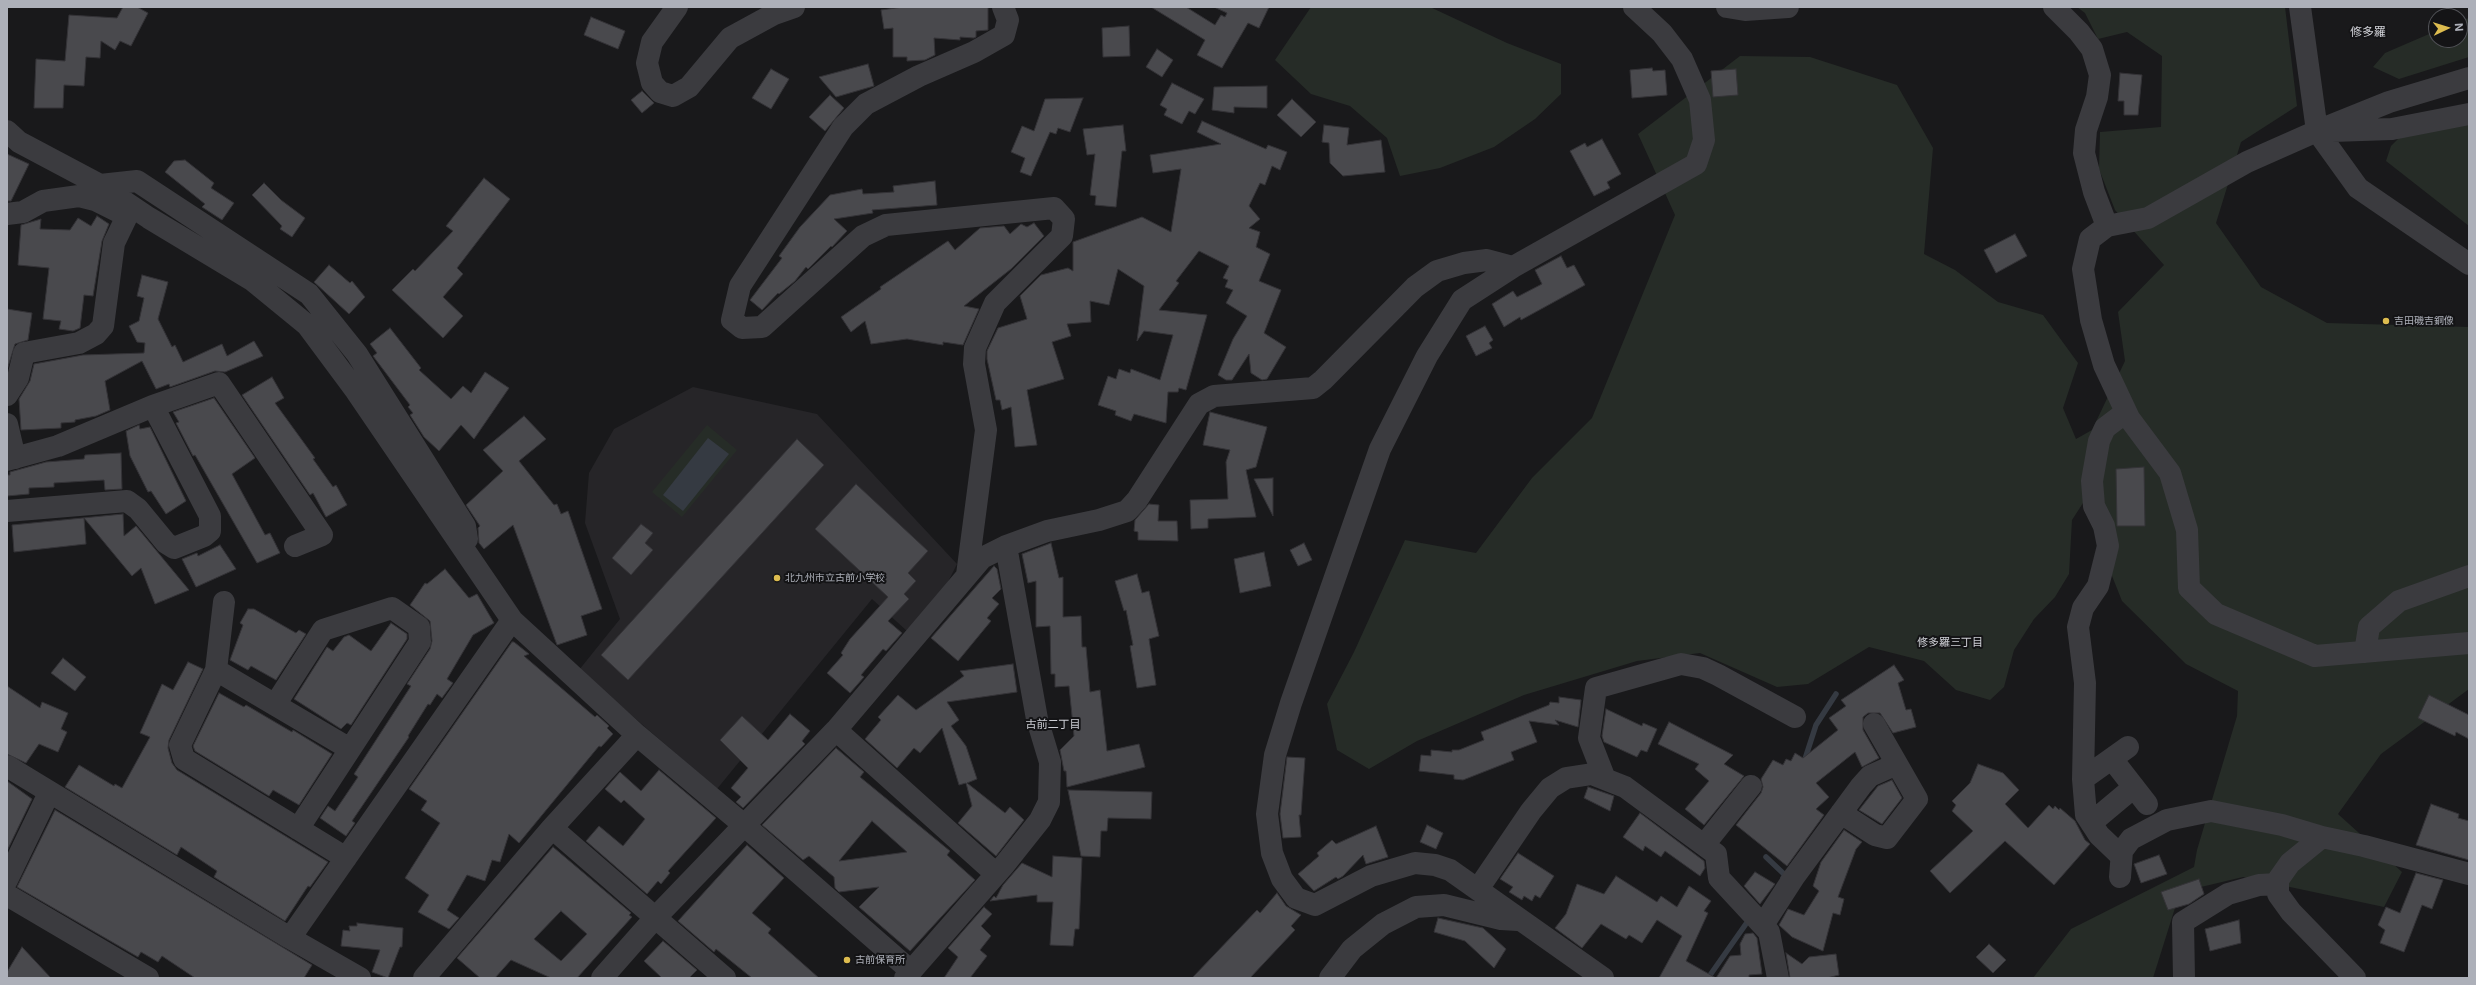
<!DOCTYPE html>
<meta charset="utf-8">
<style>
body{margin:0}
#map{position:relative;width:2476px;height:985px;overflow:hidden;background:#19191b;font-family:Inter,sans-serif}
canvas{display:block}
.frame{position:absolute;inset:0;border:8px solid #adb0b9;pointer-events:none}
.north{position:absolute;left:2428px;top:8px;width:40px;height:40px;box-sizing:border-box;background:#141416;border:1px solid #515257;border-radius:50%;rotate:86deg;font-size:11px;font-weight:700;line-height:16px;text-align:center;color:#adb0b9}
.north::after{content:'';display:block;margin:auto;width:14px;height:18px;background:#ddbc4f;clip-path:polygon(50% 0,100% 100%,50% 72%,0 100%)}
</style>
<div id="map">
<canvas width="2476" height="985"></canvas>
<div class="frame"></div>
<div class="north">N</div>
</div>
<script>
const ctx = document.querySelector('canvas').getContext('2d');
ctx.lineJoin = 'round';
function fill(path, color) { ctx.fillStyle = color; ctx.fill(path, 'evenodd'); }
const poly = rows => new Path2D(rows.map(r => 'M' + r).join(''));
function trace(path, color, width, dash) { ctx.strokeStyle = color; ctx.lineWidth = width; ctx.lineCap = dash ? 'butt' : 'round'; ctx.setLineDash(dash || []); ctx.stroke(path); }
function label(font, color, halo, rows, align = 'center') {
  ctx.font = font + ' Inter,"Noto Sans JP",sans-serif'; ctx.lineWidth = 4; ctx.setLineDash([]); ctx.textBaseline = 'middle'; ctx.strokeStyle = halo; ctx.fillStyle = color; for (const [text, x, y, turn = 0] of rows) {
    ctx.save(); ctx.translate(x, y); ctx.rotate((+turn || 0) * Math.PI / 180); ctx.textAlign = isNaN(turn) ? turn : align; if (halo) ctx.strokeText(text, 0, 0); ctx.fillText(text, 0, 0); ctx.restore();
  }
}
fill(poly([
 [693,387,817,414,957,564,943,592,908,632,872,599,717,789,579,670,620,619,585,523,589,473,614,429]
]), '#262528');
fill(poly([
 [1311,7,1430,7,1507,43,1561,64,1561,94,1535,119,1494,147,1440,168,1400,176,1387,138,1350,106,1311,94,1275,60],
 [2077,7,2285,7,2297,106,2241,142,2216,223,2261,287,2327,323,2469,327,2469,689,2381,754,2338,814,2402,872,2384,907,2243,877,2180,892,2153,978,2033,978,2071,929,2194,867,2197,850,2237,716,2238,691,2186,664,2122,601,2083,503,2072,520,2069,574,2055,597,2034,619,2014,650,2004,687,1990,700,1956,690,1924,661,1869,647,1808,684,1777,687,1700,653,1637,661,1524,695,1417,741,1369,769,1337,750,1327,704,1354,652,1405,540,1476,553,1532,478,1592,418,1675,215,1638,134,1740,56,1810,57,1897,85,1933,148,1924,254,1955,270,1998,302,2043,315,2078,363,2063,408,2076,439,2092,430,2125,361,2118,312,2164,265,2115,210,2099,169,2100,132,2161,127,2162,56,2127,32,2098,39,2085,13],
 [2469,18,2469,57,2399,79,2373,67,2385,53,2436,31,2436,40,2460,40,2460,21],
 [2469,119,2469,226,2386,161,2391,146,2412,125],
 [707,425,737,450,682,517,652,492]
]), '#262c27');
fill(poly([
 [708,438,729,454,683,511,663,495]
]), '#353a42');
trace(poly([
 [1804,762,1816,725,1836,694],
 [1766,857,1785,875,1783,878],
 [1708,978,1748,921]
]), '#353a42', 5.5);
const building = poly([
 [123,7,137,7,148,13,131,46,120,41,115,50,101,41,100,58,86,57,84,86,64,85,63,108,34,108,36,59,65,61,69,15,117,18,123,7],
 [903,7,988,7,988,30,976,31,976,37,974,38,960,37,960,40,934,38,935,55,925,60,907,61,907,57,893,57,893,28,884,29,881,10,903,7],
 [1151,7,1186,7,1215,25,1221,15,1225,17,1227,13,1214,7,1269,7,1259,28,1248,23,1222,68,1197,55,1205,40,1151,7],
 [591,17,625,31,618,49,584,35,591,17],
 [1129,26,1130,56,1103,57,1102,28,1129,26],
 [1157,49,1173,60,1162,77,1146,67,1157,49],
 [868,64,874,86,836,97,819,77,868,64],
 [1652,68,1653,71,1665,70,1667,95,1632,98,1630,70,1652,68],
 [771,69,789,79,771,109,752,98,771,69],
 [1736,69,1738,95,1713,97,1711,71,1736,69],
 [2120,73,2142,75,2138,115,2124,115,2124,101,2118,101,2120,73],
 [1172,83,1204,99,1195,114,1189,111,1182,124,1164,115,1167,109,1160,105,1172,83],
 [1267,86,1267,108,1234,107,1234,113,1212,110,1214,87,1267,86],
 [642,91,654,103,642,113,631,100,642,91],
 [830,95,844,108,825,131,809,117,830,95],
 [1083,98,1070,132,1058,128,1056,134,1050,132,1031,176,1020,172,1025,158,1011,152,1022,126,1034,131,1045,99,1083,98],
 [1292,99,1316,122,1301,137,1277,115,1292,99],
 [1202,121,1266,149,1268,145,1287,152,1280,170,1272,166,1265,185,1260,183,1249,206,1260,219,1249,228,1260,232,1256,247,1270,254,1259,281,1281,290,1264,333,1286,347,1267,379,1262,380,1251,373,1249,354,1232,380,1226,380,1218,375,1233,339,1247,316,1226,303,1233,290,1225,287,1228,280,1223,278,1229,266,1199,251,1176,281,1179,283,1159,310,1207,315,1186,390,1179,388,1178,392,1168,392,1166,423,1134,414,1131,421,1115,415,1116,411,1098,405,1108,376,1116,379,1119,369,1130,373,1131,369,1160,380,1173,335,1144,331,1137,341,1144,286,1118,269,1109,305,1090,301,1091,322,1067,324,1071,336,1052,342,1064,379,1027,390,1037,445,1015,447,1011,407,1002,410,1000,400,996,400,987,359,987,351,998,328,1027,319,1020,296,1041,275,1068,268,1073,271,1073,242,1142,217,1171,232,1181,169,1153,173,1150,155,1221,144,1197,132,1202,121],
 [1123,125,1126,151,1122,151,1116,207,1095,205,1096,196,1090,195,1095,154,1087,155,1083,129,1123,125],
 [1324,125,1349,128,1347,145,1381,140,1385,172,1343,176,1330,163,1329,143,1322,142,1324,125],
 [1602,139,1621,174,1607,182,1610,188,1594,196,1570,151,1585,143,1587,147,1602,139],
 [7,154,29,164,11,201,7,201,7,154],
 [185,160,214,183,211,188,234,203,222,220,202,207,205,204,165,172,174,161,185,160],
 [484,178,510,199,457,268,463,274,443,297,463,316,443,338,392,290,413,269,415,271,453,231,446,226,484,178],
 [935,181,937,205,872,210,873,213,834,219,847,231,832,247,831,246,808,269,806,267,795,281,779,294,778,293,762,310,750,300,782,258,779,256,800,227,830,195,862,189,863,194,894,192,893,186,935,181],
 [264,183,281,200,305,218,292,237,280,229,282,226,252,195,264,183],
 [97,216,109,224,102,241,93,296,84,295,80,328,73,331,59,329,61,321,43,319,49,268,18,265,21,225,41,219,40,229,70,230,78,218,91,226,97,216],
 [1034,223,1044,236,1011,269,964,306,979,309,963,345,943,342,943,345,907,339,871,344,865,321,851,332,841,317,881,289,880,287,948,241,955,250,980,228,1004,226,1010,234,1021,224,1027,227,1034,223],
 [2015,234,2027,256,1996,273,1984,250,2015,234],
 [1561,256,1567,268,1574,265,1585,285,1521,320,1520,317,1504,327,1492,304,1513,291,1517,297,1542,284,1535,270,1561,256],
 [329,265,350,283,352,281,365,297,349,314,314,282,329,265],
 [142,275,168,282,158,319,172,347,175,345,183,362,222,344,227,356,254,341,263,356,225,372,215,371,170,387,169,384,156,389,142,361,105,381,110,410,96,416,75,420,75,422,61,423,61,428,21,430,19,399,30,381,34,364,83,355,144,353,145,343,137,342,129,326,139,321,144,298,137,296,142,275],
 [7,309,32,313,28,340,15,344,7,370,7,309],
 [1485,326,1493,340,1489,343,1492,348,1476,356,1466,336,1485,326],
 [390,328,421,368,419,370,451,399,463,386,471,393,485,372,509,388,474,439,461,425,439,451,424,437,410,415,413,413,408,407,410,405,373,356,377,353,370,344,390,328],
 [272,377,284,398,275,403,315,458,313,459,333,487,336,485,347,505,326,517,313,493,310,495,242,395,272,377],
 [214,398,255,458,232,474,265,535,270,533,280,553,257,563,195,455,193,456,176,423,179,422,173,412,214,398],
 [1210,412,1267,427,1256,467,1246,470,1256,517,1208,519,1208,528,1191,529,1190,500,1228,499,1226,462,1230,450,1203,445,1210,412],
 [524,416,546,439,519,461,554,505,557,504,561,514,568,511,602,609,581,616,587,635,557,645,513,525,484,549,479,543,478,528,480,526,466,505,503,471,483,450,524,416],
 [139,425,140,429,150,427,186,501,166,514,151,491,148,492,130,456,126,431,139,425],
 [797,439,824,465,628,680,601,655,797,439],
 [121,453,122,489,105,490,104,480,54,483,54,487,29,488,29,494,7,496,7,475,10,475,10,472,46,462,84,459,85,455,121,453],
 [2144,467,2145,526,2117,526,2116,469,2144,467],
 [1273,478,1273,516,1254,479,1273,478],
 [856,484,928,551,908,573,916,581,904,594,909,599,888,621,902,633,886,651,883,649,861,675,864,677,850,693,827,673,843,655,841,653,850,639,888,597,815,529,856,484],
 [1149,504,1159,505,1158,521,1177,521,1178,541,1138,540,1138,532,1134,531,1135,520,1149,504],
 [123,514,124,536,136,526,189,590,155,604,141,568,132,576,84,518,86,544,14,552,12,525,123,514],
 [641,524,653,533,645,543,653,550,631,575,612,558,641,524],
 [1051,543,1059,578,1063,577,1063,617,1081,616,1082,647,1086,647,1090,692,1100,690,1107,751,1139,744,1145,767,1067,787,1066,771,1064,771,1060,750,1074,736,1069,686,1055,687,1055,674,1051,674,1050,626,1036,627,1036,581,1028,583,1022,554,1051,543],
 [1304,543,1312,560,1298,566,1290,550,1304,543],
 [220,545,236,569,196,587,182,559,197,553,198,556,220,545],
 [1264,552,1271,586,1240,593,1234,559,1264,552],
 [994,566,997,569,1001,589,992,598,999,604,987,618,991,621,958,661,931,638,994,566],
 [445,569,469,598,477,594,494,623,473,635,447,679,453,683,442,698,437,694,430,705,428,704,408,736,409,737,352,821,355,823,346,836,320,818,328,806,335,811,358,777,354,774,411,686,407,684,430,649,432,641,430,621,410,605,425,583,427,584,445,569],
 [1137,574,1142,593,1149,591,1159,636,1149,639,1156,685,1137,688,1130,646,1133,645,1126,610,1124,611,1115,581,1137,574],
 [248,609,254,609,296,633,299,630,306,634,276,680,251,666,248,670,230,660,243,625,240,623,248,609],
 [391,623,407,634,407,639,351,725,347,723,341,729,294,699,327,647,333,651,344,637,349,635,371,651,391,623],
 [512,642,514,642,529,654,524,656,595,717,597,715,609,726,607,728,613,734,601,747,599,746,519,843,509,834,500,862,492,860,485,881,467,875,447,910,459,918,449,929,418,912,429,895,405,878,440,823,421,810,427,801,409,789,512,642],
 [63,658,86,677,75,691,51,673,63,658],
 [188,662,203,669,169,740,168,748,172,763,177,770,328,862,310,887,308,886,285,921,214,877,217,871,181,847,177,855,65,787,79,765,114,786,115,784,122,788,150,737,140,733,162,684,173,690,188,662],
 [1013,664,1017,692,947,702,959,720,951,726,966,746,977,779,967,783,1005,813,1010,807,1024,820,996,856,958,823,972,806,966,783,959,785,942,728,920,753,914,748,897,768,865,739,881,720,878,717,898,695,916,710,964,676,960,671,1013,664],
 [1894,665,1904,680,1898,683,1906,710,1911,709,1916,727,1893,733,1880,713,1868,713,1863,717,1863,730,1879,758,1862,767,1855,752,1816,783,1829,797,1816,809,1824,815,1787,866,1736,825,1761,793,1763,787,1761,779,1773,760,1783,765,1786,759,1791,761,1795,753,1803,758,1838,730,1829,718,1846,706,1841,700,1894,665],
 [7,686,40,708,42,702,68,713,61,729,67,732,58,752,39,744,26,763,7,754,7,686],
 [219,693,244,707,246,705,292,732,293,730,332,754,299,805,273,790,269,796,195,751,193,746,219,693],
 [2429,695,2469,715,2469,739,2456,732,2455,736,2418,718,2429,695],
 [1559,697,1581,700,1578,727,1555,720,1559,725,1529,721,1537,742,1511,752,1514,760,1463,780,1454,779,1454,775,1419,771,1421,755,1431,756,1431,750,1452,752,1452,750,1459,750,1484,740,1481,732,1549,705,1550,702,1559,703,1559,697],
 [1606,709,1642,726,1643,723,1657,729,1647,752,1641,750,1637,757,1604,742,1602,736,1606,709],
 [790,714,810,731,802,741,805,744,743,808,736,802,741,797,731,788,748,768,720,740,742,716,768,740,790,714],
 [1669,722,1733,755,1724,764,1744,776,1704,825,1685,809,1709,781,1695,769,1699,764,1658,744,1669,722],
 [836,748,864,772,860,777,950,851,947,855,975,880,910,951,859,907,879,887,839,892,835,888,834,877,809,856,803,860,762,825,836,748],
 [872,821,907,852,839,861,872,821],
 [1287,757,1305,758,1301,815,1299,815,1301,837,1283,838,1280,814,1287,757],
 [1978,764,2003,773,2019,790,2005,804,2028,828,2049,805,2053,809,2055,806,2059,810,2060,808,2075,821,2085,840,2090,844,2054,885,2005,841,1950,893,1930,871,1973,831,1952,811,1956,805,1952,801,1970,783,1978,764],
 [659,770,716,818,668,871,670,873,661,884,658,881,647,894,586,841,599,826,623,846,645,819,624,800,621,803,605,789,620,772,641,791,659,770],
 [1892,780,1902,798,1882,824,1859,810,1878,786,1892,780],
 [7,781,32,799,7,851,7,781],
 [1588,787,1614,796,1610,811,1584,798,1588,787],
 [1068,790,1152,792,1151,819,1108,818,1107,831,1101,831,1100,857,1081,856,1068,790],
 [2431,804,2459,814,2458,818,2469,821,2469,860,2416,845,2431,804],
 [55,810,312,965,304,978,195,978,162,956,158,962,141,952,138,957,17,887,55,810],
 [1640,813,1704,861,1705,868,1700,876,1665,851,1661,857,1645,846,1643,851,1623,837,1640,813],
 [1427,825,1443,833,1436,849,1420,842,1427,825],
 [1376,826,1388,857,1366,864,1363,855,1343,876,1338,879,1336,877,1314,891,1298,874,1319,856,1317,853,1332,840,1336,844,1376,826],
 [1844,830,1862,842,1856,849,1838,897,1844,899,1840,915,1833,913,1823,951,1792,937,1779,925,1788,909,1804,915,1819,891,1813,886,1821,862,1844,830],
 [747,845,784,878,752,913,771,929,768,933,819,978,752,978,716,949,714,952,678,921,747,845],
 [553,847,631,913,629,915,632,917,577,978,551,978,511,960,495,978,480,978,457,958,553,847],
 [561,911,587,934,561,961,534,939,561,911],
 [1518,853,1554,876,1540,898,1535,895,1532,901,1524,896,1522,900,1509,892,1513,887,1500,879,1518,853],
 [2159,855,2167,874,2141,883,2134,864,2159,855],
 [1053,856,1082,858,1079,929,1075,929,1073,946,1050,945,1053,902,1037,902,1037,895,990,901,994,896,996,898,1003,885,1022,863,1052,877,1053,856],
 [1755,872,1775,884,1760,904,1744,886,1755,872],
 [2416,873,2443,880,2432,909,2422,905,2404,952,2380,943,2385,930,2378,925,2386,907,2400,913,2416,873],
 [1616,876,1657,902,1661,896,1677,907,1689,886,1711,901,1704,911,1708,913,1686,961,1716,978,1730,956,1741,955,1740,944,1745,934,1753,933,1757,938,1762,974,1749,975,1749,978,1659,978,1682,936,1657,920,1642,943,1629,935,1626,939,1601,924,1582,948,1555,928,1566,914,1577,884,1604,894,1616,876],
 [2199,879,2204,894,2189,904,2168,910,2161,892,2199,879],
 [1277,893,1286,906,1301,915,1291,926,1295,930,1250,978,1192,978,1257,910,1260,913,1277,893],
 [984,907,992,914,981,926,991,936,980,950,987,956,970,978,944,978,958,957,948,948,984,907],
 [1438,918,1483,928,1506,949,1494,968,1465,941,1434,932,1438,918],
 [2239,920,2241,943,2210,951,2205,929,2239,920],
 [357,923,403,928,402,947,400,947,388,978,372,972,380,950,341,946,343,930,350,931,349,926,357,926,357,923],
 [663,941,697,970,689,978,662,978,644,961,663,941],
 [1989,944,2006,960,1993,973,1976,957,1989,944],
 [22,947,51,978,7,978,7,972,22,947],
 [1786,953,1802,964,1809,957,1836,954,1839,975,1827,978,1790,978,1786,953]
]);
fill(building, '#49494d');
trace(building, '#343337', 1);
trace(poly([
 [677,7,652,42,647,63,652,83,660,92,673,96,689,87,730,38,774,14,794,7],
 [1727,7,1745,10,1788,7],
 [2054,7,2079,32,2092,49,2100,75,2097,97,2086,130,2084,153,2094,192,2107,226],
 [2300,7,2317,131,2358,188,2469,264],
 [2469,78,2389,102,2317,131,2247,162,2148,218,2107,226,2090,239,2083,269,2091,320,2104,365,2129,418,2170,473,2187,530,2189,588,2216,614,2315,656,2469,643],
 [7,131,19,142,100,185,149,218,252,280,307,325,356,391,512,620,637,735,745,826,911,971],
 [2332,131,2392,129,2469,114],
 [100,185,137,181,309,294,357,354,465,526,467,539],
 [7,214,23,212,43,201,79,196,95,200,121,213],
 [7,395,18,378,24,353,79,343,96,334,103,326,114,243,127,216],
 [7,424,15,458],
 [7,460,58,446,153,406,219,383,322,535,295,546],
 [7,511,127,501,138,509,166,543,174,548,204,536,210,531,210,516,153,406],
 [967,575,986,430,974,364,975,348,995,303,1062,236,1064,219,1054,208,886,225,863,236,762,327,742,328,732,320,740,286,843,127,866,104,919,76,974,52,1004,35,1008,20,1003,7],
 [224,602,216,670,180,745,184,759,346,858],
 [2365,652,2369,627,2399,601,2469,576],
 [216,670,350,749],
 [275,705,323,630,392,608,419,627,420,642,298,829],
 [836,730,996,874],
 [2112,759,2147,804],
 [7,766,290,938,360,978],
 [1605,779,1589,738,1596,688,1681,664,1703,668,1718,675,1795,717],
 [2083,779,2128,747],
 [1841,813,1875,835,1887,838,1917,799,1874,724],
 [2091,823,2134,787],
 [552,828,725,978],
 [2322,837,2290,863,2278,880,2278,894,2291,912,2355,978],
 [1704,845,1751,786],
 [2121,856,2099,835,2086,815,2083,779,2085,683,2078,627,2083,608,2098,586,2108,546,2104,526,2094,506,2092,481,2099,441,2105,428,2126,412],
 [2120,877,2122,851,2131,839,2167,820,2211,811,2282,825,2322,837,2364,846,2469,874],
 [7,880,49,793],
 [1478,889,1531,811,1550,788,1566,778,1592,774,1625,787,1716,854,1719,878,1769,932,1778,978],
 [7,895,148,978],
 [1763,925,1794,877,1861,786,1870,776,1897,764],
 [290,938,512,620],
 [424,978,552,828,637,735],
 [602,978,654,919,836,730,982,558,1006,546,1047,531,1099,520,1127,511,1137,500,1199,404,1214,396,1313,388,1323,380,1415,287,1437,271,1464,263,1487,260,1513,267],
 [905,978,1005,864,1040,820,1049,802,1050,762,1037,719,1006,546],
 [1330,978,1352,949,1383,924,1416,907,1444,905,1501,919,1518,920],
 [1603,978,1450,870,1435,865,1415,863,1371,876,1315,905,1296,898,1282,879,1272,853,1267,814,1275,755,1291,703,1380,449,1427,356,1462,300,1513,267,1696,164,1704,140,1700,100,1682,59,1662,33,1634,7],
 [2184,978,2183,922,2228,894,2259,885,2278,884]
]), '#3b3b3f', 22);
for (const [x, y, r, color] of [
 [2386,321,4,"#ddbc4f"],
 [777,578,4,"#ddbc4f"],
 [847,960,4,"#ddbc4f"]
]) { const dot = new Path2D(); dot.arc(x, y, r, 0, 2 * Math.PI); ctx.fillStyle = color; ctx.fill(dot); trace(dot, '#141416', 1.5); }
label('10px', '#adb0b9', '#141416', [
 ["吉田磯吉銅像",2394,321],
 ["北九州市立古前小学校",785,578],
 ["古前保育所",855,960]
], 'left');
label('11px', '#cecfd5', '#141416', [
 ["修多羅三丁目",1950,643],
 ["古前二丁目",1053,725]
]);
label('12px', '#cecfd5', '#141416', [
 ["修多羅",2368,32]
]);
</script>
